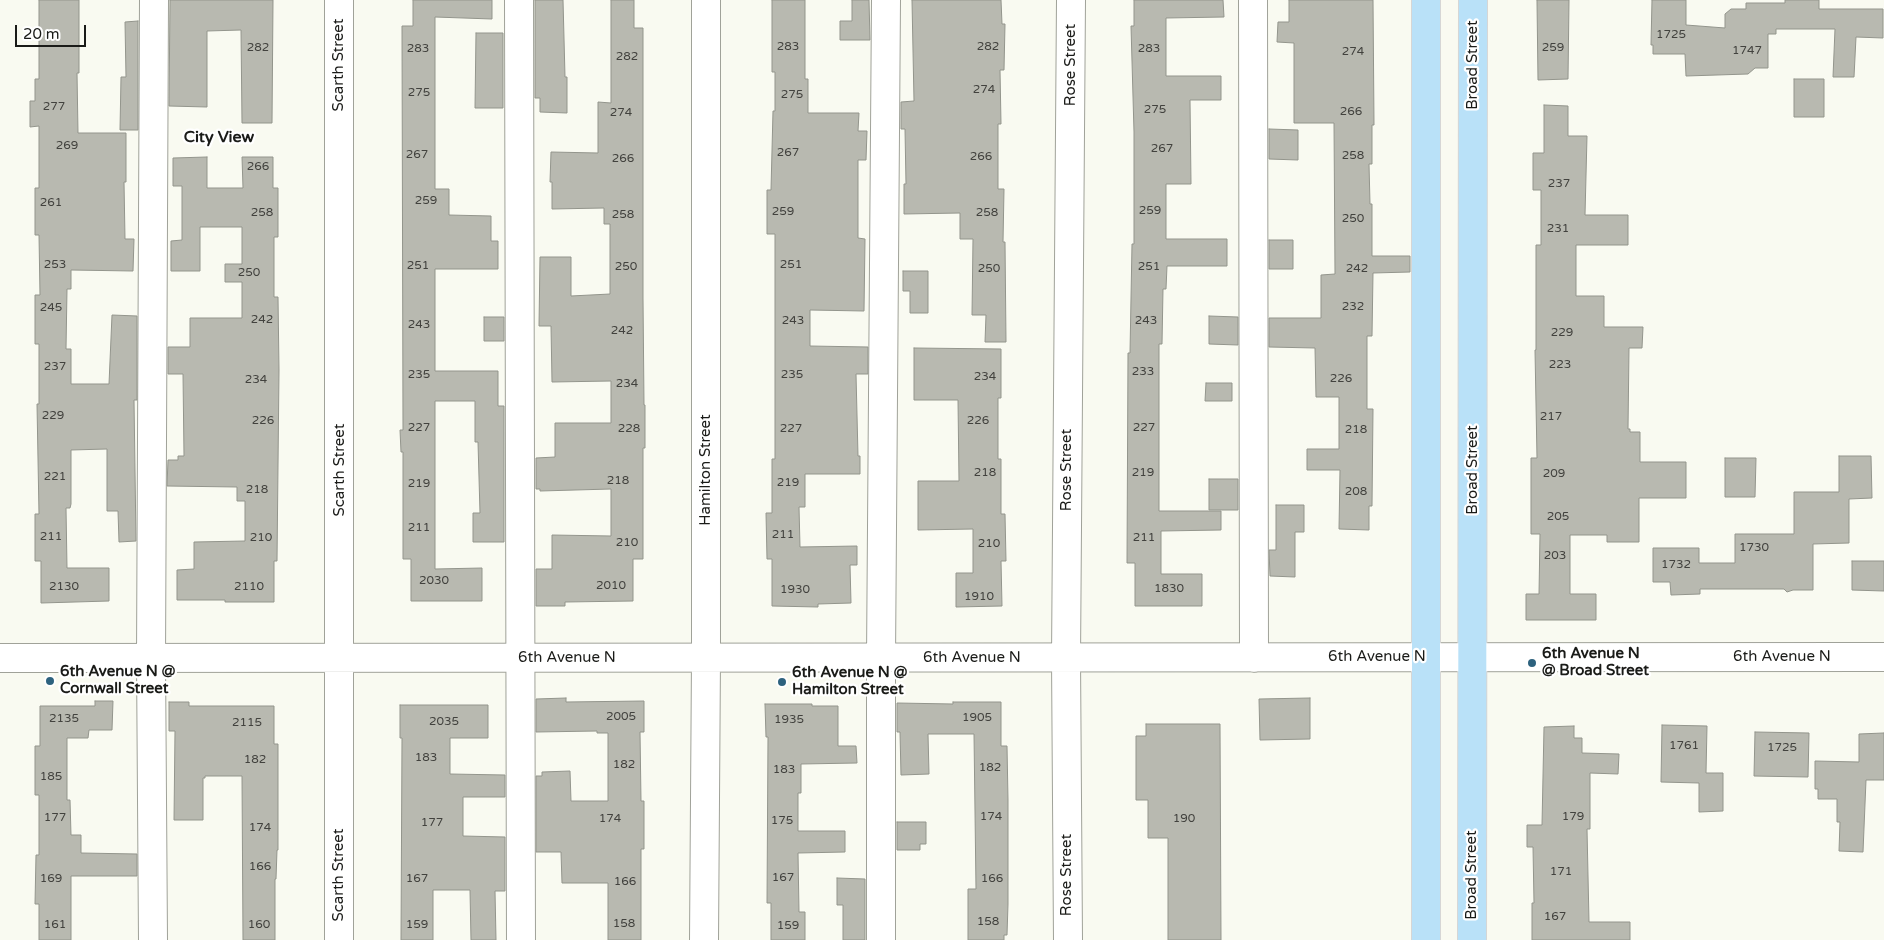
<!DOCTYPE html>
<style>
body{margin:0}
#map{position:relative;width:1884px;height:940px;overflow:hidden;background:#f9faf1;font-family:"Varela Round",sans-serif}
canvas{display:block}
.scale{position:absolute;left:15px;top:25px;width:71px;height:22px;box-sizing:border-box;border:2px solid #1a1b18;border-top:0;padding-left:6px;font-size:15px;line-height:18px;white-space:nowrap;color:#1a1b18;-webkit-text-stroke:4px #fff;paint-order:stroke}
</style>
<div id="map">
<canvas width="1884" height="940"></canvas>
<div class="scale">20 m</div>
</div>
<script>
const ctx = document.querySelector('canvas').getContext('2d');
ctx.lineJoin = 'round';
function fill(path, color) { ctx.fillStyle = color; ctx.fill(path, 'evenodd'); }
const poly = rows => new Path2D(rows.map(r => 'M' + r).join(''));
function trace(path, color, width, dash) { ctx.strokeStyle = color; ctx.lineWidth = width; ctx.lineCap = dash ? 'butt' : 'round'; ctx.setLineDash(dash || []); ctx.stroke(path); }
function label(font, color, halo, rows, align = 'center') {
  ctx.font = font + ' "Varela Round",sans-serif'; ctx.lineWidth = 4.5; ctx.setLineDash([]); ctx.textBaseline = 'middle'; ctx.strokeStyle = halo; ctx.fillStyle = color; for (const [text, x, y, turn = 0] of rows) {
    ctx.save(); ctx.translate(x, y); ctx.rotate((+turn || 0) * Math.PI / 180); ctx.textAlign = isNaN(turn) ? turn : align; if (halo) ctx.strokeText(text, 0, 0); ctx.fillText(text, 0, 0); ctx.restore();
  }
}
const building = poly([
 [39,0,79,0,79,73,77,73,78,133,126,133,126,182,124,182,125,239,134,239,133,271,71,270,71,289,67,289,66,349,71,349,71,384,109,384,112,315,137,316,137,400,134,400,136,541,119,542,118,511,107,511,107,449,71,450,71,504,70,508,66,508,67,568,109,568,109,601,41,603,41,561,35,561,35,514,39,514,37,404,39,404,39,344,35,344,35,295,40,295,39,235,35,235,35,188,39,188,39,126,30,127,30,101,35,101,35,79,39,79,39,0],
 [170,0,273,0,272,123,242,123,241,30,207,31,207,107,169,106,170,0],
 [413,0,492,0,492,19,435,17,435,189,449,189,449,215,491,216,491,241,498,241,498,269,435,269,435,371,498,371,498,406,504,406,504,542,473,542,473,513,480,513,478,442,475,442,475,401,435,401,435,569,482,568,482,601,411,601,411,559,403,559,403,452,401,452,400,430,403,430,402,26,413,26,413,0],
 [535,0,563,0,565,77,567,77,567,113,540,112,540,98,535,98,535,0],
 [611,0,634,0,634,28,643,28,643,298,644,405,645,405,645,448,643,448,643,559,633,559,633,601,565,602,565,606,536,606,536,569,552,569,552,535,611,536,611,489,540,491,540,489,536,489,536,458,555,457,555,423,611,423,611,381,552,382,551,326,539,326,540,257,571,257,571,296,610,294,610,224,604,224,604,208,552,209,552,182,550,182,551,152,598,153,598,102,611,103,611,0],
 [772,0,805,0,805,79,808,79,808,113,859,113,858,131,867,131,866,160,858,160,858,238,865,239,864,311,810,310,810,346,868,347,868,374,856,374,858,456,860,456,860,474,805,474,805,507,799,507,800,547,857,546,857,565,850,565,851,603,818,604,818,607,772,606,772,559,767,559,766,513,772,513,772,459,775,459,775,234,767,234,767,190,771,190,773,111,775,111,775,72,772,72,772,0],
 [852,0,869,0,870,40,840,40,840,21,852,21,852,0],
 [912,0,1001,0,1002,24,1005,24,1004,70,1000,70,1001,124,998,124,998,189,1004,189,1003,242,1005,242,1006,342,985,342,986,315,972,315,973,239,960,239,960,213,904,214,904,184,906,184,905,129,901,129,901,102,914,101,912,0],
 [1134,0,1223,0,1224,17,1166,18,1166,76,1221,76,1221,100,1190,100,1191,184,1166,184,1166,239,1227,239,1227,266,1167,266,1166,289,1163,289,1162,344,1159,344,1159,511,1221,511,1221,530,1161,531,1161,574,1202,574,1202,606,1135,606,1135,563,1127,563,1128,353,1130,353,1132,244,1134,244,1134,132,1131,26,1134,26,1134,0],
 [1289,0,1373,0,1374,125,1372,125,1372,164,1369,164,1370,204,1372,204,1372,256,1410,256,1410,272,1373,273,1372,336,1367,336,1367,409,1373,409,1372,506,1369,506,1369,530,1339,529,1340,470,1307,470,1307,449,1339,449,1339,397,1316,397,1315,348,1269,347,1269,318,1321,318,1321,275,1335,274,1334,123,1294,123,1294,43,1277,42,1278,22,1289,22,1289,0],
 [1537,0,1569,0,1568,79,1538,80,1537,0],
 [1652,0,1686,0,1686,25,1725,28,1725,14,1731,9,1746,9,1746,3,1785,3,1785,0,1819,0,1819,9,1883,9,1883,38,1856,37,1854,77,1833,77,1835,29,1776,29,1776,34,1768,34,1768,68,1755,68,1748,74,1686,76,1685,54,1653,54,1653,45,1651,45,1652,0],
 [138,21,138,130,120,130,121,77,126,77,125,22,138,21],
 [476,33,503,33,503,108,475,108,476,33],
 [1794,79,1824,79,1824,117,1794,117,1794,79],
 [1544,105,1568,106,1568,136,1587,136,1585,215,1628,215,1628,245,1576,245,1576,296,1604,296,1604,327,1643,327,1642,348,1629,348,1628,429,1630,429,1630,432,1640,432,1640,462,1686,462,1686,498,1639,498,1639,542,1607,542,1607,535,1570,535,1570,594,1596,594,1596,620,1526,620,1526,594,1539,594,1540,534,1531,534,1531,458,1537,458,1535,350,1536,350,1536,245,1541,245,1541,190,1533,190,1533,153,1544,153,1544,105],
 [1269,129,1298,130,1298,160,1269,159,1269,129],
 [207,157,207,188,243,188,242,157,273,157,273,188,278,188,278,237,274,237,274,297,278,297,279,370,277,561,274,561,274,602,225,602,225,600,177,600,177,570,194,569,194,542,245,541,245,501,237,501,237,487,167,486,168,460,178,460,178,456,184,456,183,374,168,374,168,347,190,347,190,318,242,318,242,282,225,282,225,264,242,264,242,227,200,227,200,271,171,271,171,241,182,240,182,186,173,186,173,158,207,157],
 [1269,240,1293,240,1293,269,1269,269,1269,240],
 [903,271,928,271,928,313,910,313,910,291,903,291,903,271],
 [1209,316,1238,317,1238,345,1209,344,1209,316],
 [484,317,504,317,504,341,484,341,484,317],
 [914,348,1001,349,1001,398,998,398,998,459,1001,459,1001,514,1005,514,1006,561,1001,561,1002,606,956,607,956,573,973,573,973,529,918,530,918,481,959,481,958,400,914,400,914,348],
 [1206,383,1232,383,1232,401,1205,401,1206,383],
 [1839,456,1871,456,1872,498,1849,499,1849,543,1813,544,1813,590,1793,590,1787,592,1784,589,1700,589,1700,594,1671,595,1670,582,1653,582,1653,548,1699,548,1699,563,1735,563,1735,534,1794,534,1794,492,1839,492,1839,456],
 [1725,458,1756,458,1755,497,1725,497,1725,458],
 [1209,479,1238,479,1238,510,1209,510,1209,479],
 [1276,505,1304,505,1304,532,1295,532,1295,577,1270,576,1269,550,1276,550,1276,505],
 [1852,561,1884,561,1884,591,1852,590,1852,561],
 [566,698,566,702,644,701,644,732,640,732,641,801,644,801,644,849,641,849,641,940,608,940,608,883,562,883,561,852,536,852,536,776,542,776,542,772,570,771,571,801,608,801,608,733,597,733,597,731,536,732,536,699,566,698],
 [1310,698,1310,739,1260,740,1259,699,1310,698],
 [95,701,113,701,112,730,89,730,88,738,67,738,67,800,70,800,71,835,81,835,81,853,137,854,137,876,71,876,71,940,39,940,39,904,35,904,36,855,39,855,39,795,35,795,35,746,40,746,40,706,95,706,95,701],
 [169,702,189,702,189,706,274,706,274,744,278,744,278,850,277,850,276,879,275,879,275,940,243,940,242,776,205,776,205,778,203,778,203,820,174,820,175,731,169,731,169,702],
 [953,702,1001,702,1001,746,1007,746,1008,800,1008,904,1007,935,1004,935,1004,940,968,940,968,889,976,889,974,734,928,734,929,774,901,775,900,732,897,732,897,703,953,704,953,702],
 [765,704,812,704,812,706,838,706,838,746,856,746,857,763,801,764,801,793,798,793,798,831,845,831,845,852,798,853,799,912,805,912,805,940,771,940,771,903,767,903,768,737,766,737,765,704],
 [400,705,488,705,488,738,450,738,450,774,505,775,505,797,463,797,463,836,505,837,505,891,495,891,496,940,471,940,470,890,433,890,433,940,401,940,402,738,400,738,400,705],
 [1146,724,1220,724,1221,940,1168,940,1168,838,1148,838,1148,800,1136,800,1136,736,1146,736,1146,724],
 [1662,725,1707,726,1706,773,1723,773,1723,811,1699,812,1699,783,1661,782,1662,725],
 [1574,726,1574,738,1582,738,1582,753,1619,754,1618,774,1590,773,1590,829,1587,829,1589,922,1630,922,1630,940,1532,940,1532,903,1534,903,1533,847,1527,847,1527,825,1542,825,1544,727,1574,726],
 [1755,732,1809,733,1808,777,1754,776,1755,732],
 [1884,733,1884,780,1866,780,1863,852,1839,851,1840,822,1837,822,1837,799,1818,799,1818,789,1815,789,1815,761,1859,762,1859,734,1884,733],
 [897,822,926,822,926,844,920,844,920,850,897,850,897,822],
 [837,878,865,879,865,940,843,940,843,905,837,905,837,878]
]);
fill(building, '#b8b9b0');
trace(building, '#93958c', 1);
const minor = poly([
 [519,0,521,940],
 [1253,0,1254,658],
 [0,658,1884,657],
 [153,940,151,658,154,0],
 [339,940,339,0],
 [704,940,706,658,706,0],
 [881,940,881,658,886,0],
 [1068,940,1066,658,1071,0]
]);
const major = poly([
 [1426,0,1426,940],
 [1472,940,1473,0]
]);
trace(minor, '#a0a299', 30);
trace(major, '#d6d6d5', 30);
trace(minor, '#fff', 28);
trace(major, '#b9e1f8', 28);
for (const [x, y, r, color] of [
 [1532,663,5,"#2d627e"],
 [50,681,5,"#2d627e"],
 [782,682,5,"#2d627e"]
]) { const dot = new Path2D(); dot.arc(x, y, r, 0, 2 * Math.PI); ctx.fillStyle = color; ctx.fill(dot); trace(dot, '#fff', 2); }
label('12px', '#42423e', null, [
 ["1725",1671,35],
 ["283",788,47],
 ["282",988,47],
 ["282",258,48],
 ["259",1553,48],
 ["283",418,49],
 ["283",1149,49],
 ["1747",1747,51],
 ["274",1353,52],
 ["282",627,57],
 ["274",984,90],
 ["275",419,93],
 ["275",792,95],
 ["277",54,107],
 ["275",1155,110],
 ["266",1351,112],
 ["274",621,113],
 ["269",67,146],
 ["267",1162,149],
 ["267",788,153],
 ["267",417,155],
 ["258",1353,156],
 ["266",981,157],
 ["266",623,159],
 ["266",258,167],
 ["237",1559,184],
 ["259",426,201],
 ["261",51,203],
 ["259",1150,211],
 ["259",783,212],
 ["258",262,213],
 ["258",987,213],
 ["258",623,215],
 ["250",1353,219],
 ["231",1558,229],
 ["253",55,265],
 ["251",791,265],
 ["251",418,266],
 ["250",626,267],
 ["251",1149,267],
 ["250",989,269],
 ["242",1357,269],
 ["250",249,273],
 ["232",1353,307],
 ["245",51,308],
 ["242",262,320],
 ["243",793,321],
 ["243",1146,321],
 ["243",419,325],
 ["242",622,331],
 ["229",1562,333],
 ["223",1560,365],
 ["237",55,367],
 ["233",1143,372],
 ["235",419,375],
 ["235",792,375],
 ["234",985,377],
 ["226",1341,379],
 ["234",256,380],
 ["234",627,384],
 ["229",53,416],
 ["217",1551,417],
 ["226",263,421],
 ["226",978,421],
 ["227",419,428],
 ["227",1144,428],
 ["228",629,429],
 ["227",791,429],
 ["218",1356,430],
 ["218",985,473],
 ["219",1143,473],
 ["209",1554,474],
 ["221",55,477],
 ["218",618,481],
 ["219",788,483],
 ["219",419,484],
 ["218",257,490],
 ["208",1356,492],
 ["205",1558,517],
 ["211",419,528],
 ["211",783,535],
 ["211",51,537],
 ["210",261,538],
 ["211",1144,538],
 ["210",627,543],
 ["210",989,544],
 ["1730",1754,548],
 ["203",1555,556],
 ["1732",1676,565],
 ["2030",434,581],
 ["2010",611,586],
 ["2130",64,587],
 ["2110",249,587],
 ["1830",1169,589],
 ["1930",795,590],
 ["1910",979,597],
 ["2005",621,717],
 ["1905",977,718],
 ["2135",64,719],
 ["1935",789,720],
 ["2035",444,722],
 ["2115",247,723],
 ["1761",1684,746],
 ["1725",1782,748],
 ["183",426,758],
 ["182",255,760],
 ["182",624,765],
 ["182",990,768],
 ["183",784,770],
 ["185",51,777],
 ["174",991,817],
 ["179",1573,817],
 ["177",55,818],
 ["174",610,819],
 ["190",1184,819],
 ["175",782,821],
 ["177",432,823],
 ["174",260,828],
 ["166",260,867],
 ["171",1561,872],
 ["167",783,878],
 ["169",51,879],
 ["167",417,879],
 ["166",992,879],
 ["166",625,882],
 ["167",1555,917],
 ["158",988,922],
 ["158",624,924],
 ["161",55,925],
 ["160",259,925],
 ["159",417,925],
 ["159",788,926]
]);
label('15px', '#1a1b18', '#fff', [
 ["Scarth Street",339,65,-90],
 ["Rose Street",1071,65,-90],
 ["Broad Street",1473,65,-90],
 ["Scarth Street",340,470,-90],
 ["Hamilton Street",706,470,-90],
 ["Rose Street",1067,470,-90],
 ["Broad Street",1473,470,-90],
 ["6th Avenue N",1377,657],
 ["6th Avenue N",1782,657],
 ["6th Avenue N",567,658],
 ["6th Avenue N",972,658],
 ["Scarth Street",339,875,-90],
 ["Rose Street",1067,875,-90],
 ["Broad Street",1472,875,-90]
]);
label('bold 15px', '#1a1b18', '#fff', [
 ["6th Avenue N",1542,654],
 ["@ Broad Street",1542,671],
 ["6th Avenue N @",60,672],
 ["Cornwall Street",60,689],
 ["6th Avenue N @",792,673],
 ["Hamilton Street",792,690]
], 'left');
label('bold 16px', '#1a1b18', '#fff', [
 ["City View",219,138]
]);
</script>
